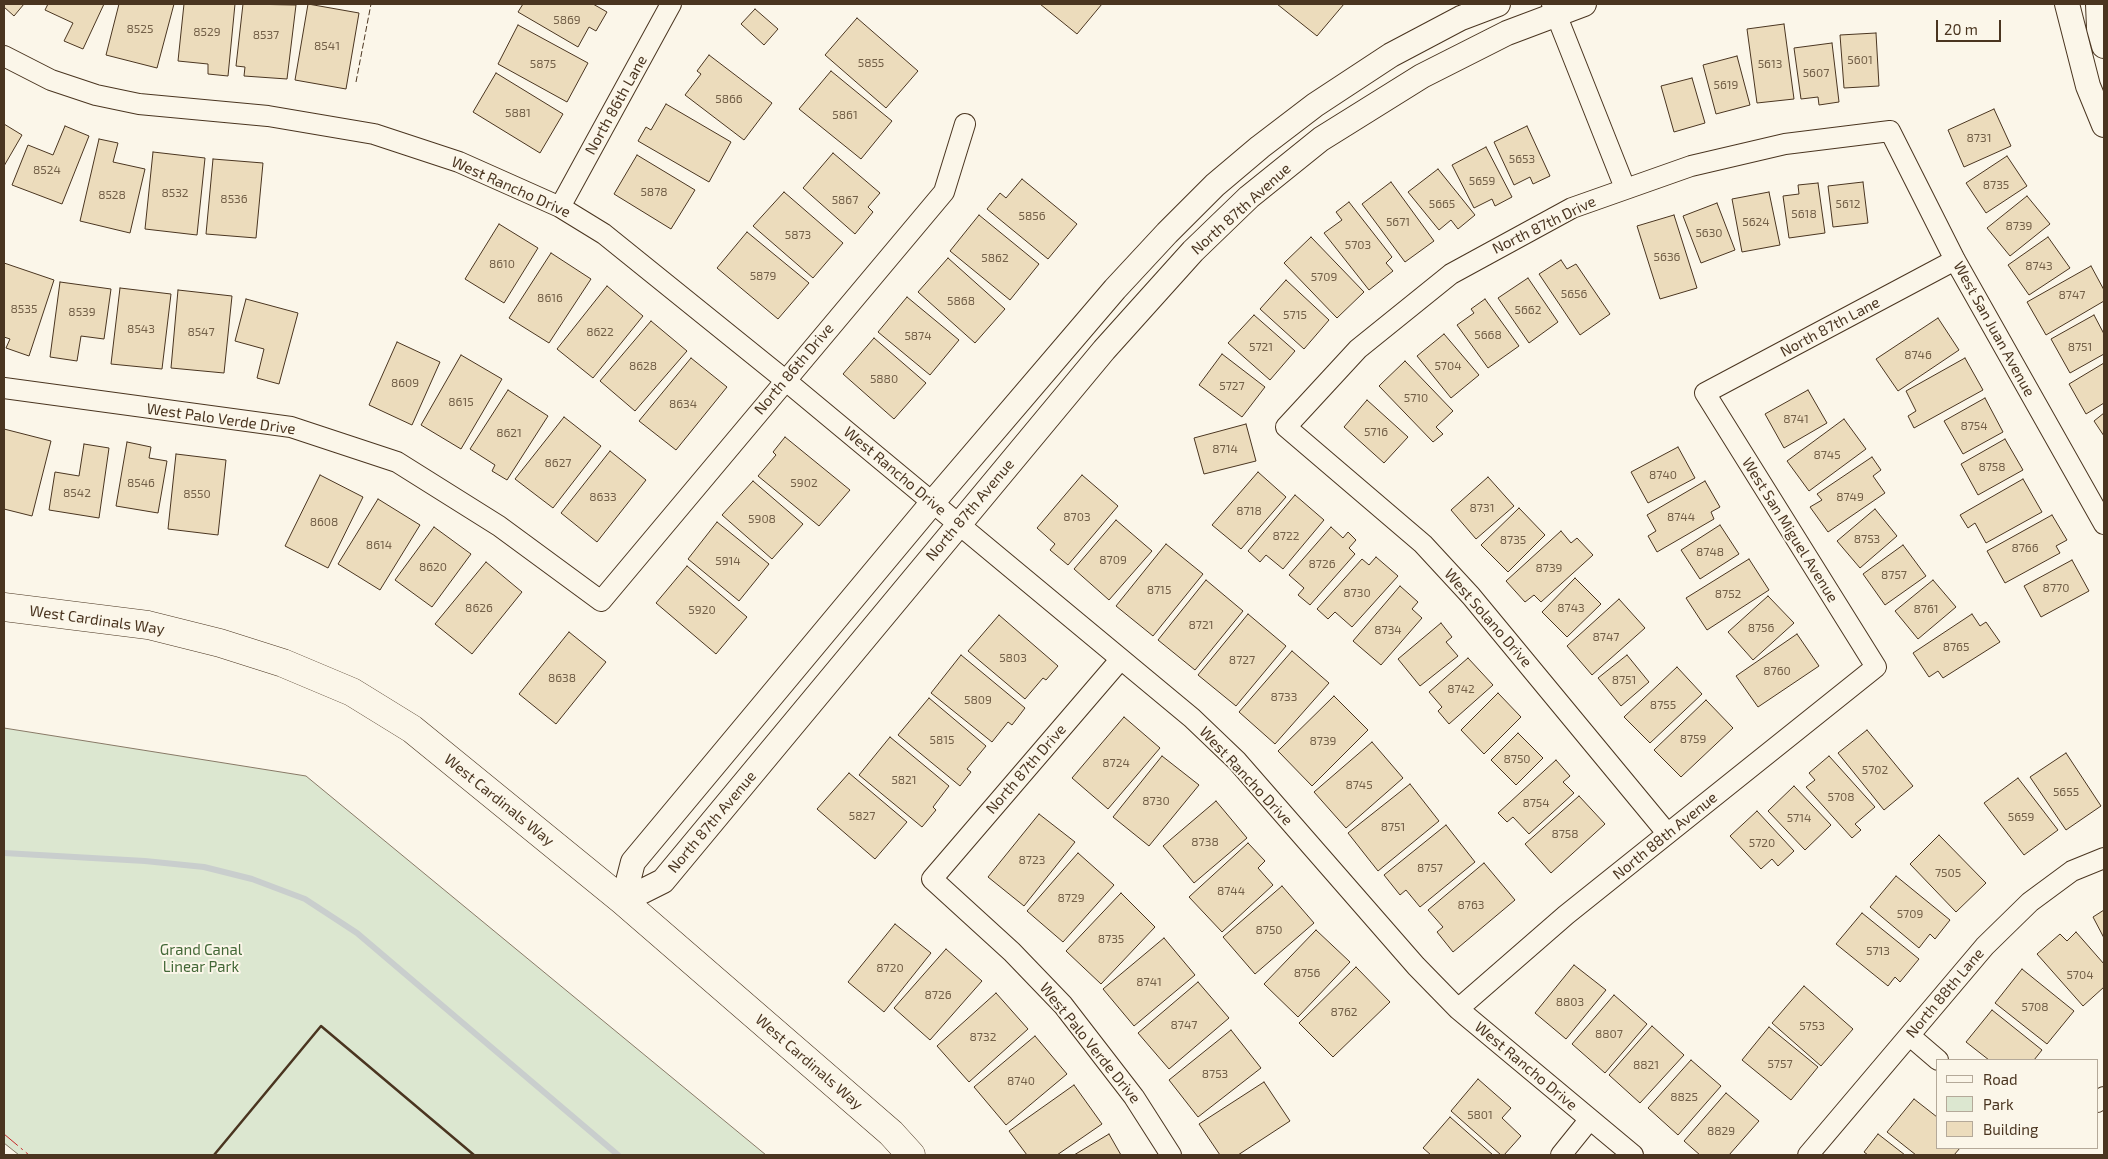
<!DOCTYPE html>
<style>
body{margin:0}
#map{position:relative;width:2108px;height:1159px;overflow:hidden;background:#fbf6e9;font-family:"Exo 2",sans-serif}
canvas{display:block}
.frame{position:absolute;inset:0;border:5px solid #4a3520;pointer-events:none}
.legend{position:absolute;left:1936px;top:1059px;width:162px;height:90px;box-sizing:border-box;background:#fbf6e9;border:1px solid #b4a999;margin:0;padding:6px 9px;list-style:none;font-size:15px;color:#4a3520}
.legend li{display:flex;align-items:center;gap:10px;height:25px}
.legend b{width:25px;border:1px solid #b4a999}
.scale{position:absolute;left:1936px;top:20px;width:65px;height:22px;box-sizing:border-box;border:2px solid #4a3520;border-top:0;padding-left:6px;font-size:15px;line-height:18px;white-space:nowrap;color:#4a3520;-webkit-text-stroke:4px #fbf6e9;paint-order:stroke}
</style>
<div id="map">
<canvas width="2108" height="1159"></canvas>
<div class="frame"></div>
<ul class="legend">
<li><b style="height:6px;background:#fbf6e9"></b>Road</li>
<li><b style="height:14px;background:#dce7d0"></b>Park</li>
<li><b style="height:14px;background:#ecdcbc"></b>Building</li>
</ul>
<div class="scale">20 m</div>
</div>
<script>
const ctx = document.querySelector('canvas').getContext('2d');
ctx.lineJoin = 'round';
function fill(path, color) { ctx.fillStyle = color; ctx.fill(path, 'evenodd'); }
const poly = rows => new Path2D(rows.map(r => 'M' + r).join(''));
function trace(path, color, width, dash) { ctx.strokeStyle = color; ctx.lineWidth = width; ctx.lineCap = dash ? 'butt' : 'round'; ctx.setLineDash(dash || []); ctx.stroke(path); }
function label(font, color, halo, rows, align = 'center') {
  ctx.font = font + ' "Exo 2",sans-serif'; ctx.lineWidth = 4; ctx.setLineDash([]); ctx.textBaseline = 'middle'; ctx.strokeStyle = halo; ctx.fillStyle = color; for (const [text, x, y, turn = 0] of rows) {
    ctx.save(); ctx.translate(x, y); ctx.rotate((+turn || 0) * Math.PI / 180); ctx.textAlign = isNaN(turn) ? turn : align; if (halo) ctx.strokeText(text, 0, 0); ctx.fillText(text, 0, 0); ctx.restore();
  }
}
const green = poly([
 [4,728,306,776,766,1155,19,1155,4,1143,4,728]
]);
fill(green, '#dce7d0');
trace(green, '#887966', 1);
trace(poly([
 [4,853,145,861,204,867,252,879,305,899,357,933,618,1155]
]), '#c9cecd', 6);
const building = poly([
 [4,4,24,4,14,16,4,7,4,4],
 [48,4,104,4,83,49,64,41,73,23,45,10,48,4],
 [119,4,174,4,157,68,106,55,119,4],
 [184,4,235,4,228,76,208,74,208,64,178,61,184,4],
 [243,4,296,5,287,79,244,76,245,67,236,66,243,4],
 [308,4,359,13,346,89,295,80,308,4],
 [523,4,593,4,607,12,596,31,589,27,578,47,518,12,523,4],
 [1040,4,1102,4,1077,34,1040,4],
 [1277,4,1344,4,1317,36,1277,4],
 [755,9,778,29,764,45,741,24,755,9],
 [857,18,918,71,886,108,825,55,857,18],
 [1784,24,1794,99,1757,103,1747,29,1784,24],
 [518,25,588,63,567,102,498,64,518,25],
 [1876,33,1879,86,1844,88,1840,35,1876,33],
 [1832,43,1839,102,1819,105,1818,97,1801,99,1794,48,1832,43],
 [709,55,772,103,744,140,685,95,701,74,697,71,709,55],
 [1737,56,1750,105,1716,114,1703,65,1737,56],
 [831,71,892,121,861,159,799,109,831,71],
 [496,73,563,114,540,153,473,112,496,73],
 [1692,78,1705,123,1674,132,1661,86,1692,78],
 [666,104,731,142,709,182,638,141,646,127,651,130,666,104],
 [1994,109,2011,146,1964,167,1948,130,1994,109],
 [4,124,22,135,4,166,4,124],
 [65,126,89,136,62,204,12,185,28,145,53,155,65,126],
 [1527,126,1550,176,1533,184,1530,177,1514,185,1494,142,1527,126],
 [99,139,118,143,113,162,145,169,130,233,80,221,99,139],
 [1486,147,1512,197,1495,206,1492,199,1474,208,1452,165,1486,147],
 [153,152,205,158,197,235,145,229,153,152],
 [833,153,880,193,868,207,873,212,855,234,803,188,833,153],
 [637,155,695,190,671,229,614,194,637,155],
 [2007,156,2027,186,1986,213,1966,183,2007,156],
 [213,159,263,163,256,238,206,234,213,159],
 [1438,169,1475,215,1458,229,1451,220,1439,230,1408,192,1438,169],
 [1022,179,1077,224,1048,259,987,209,1000,193,1006,198,1022,179],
 [1391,182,1434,241,1405,262,1362,204,1391,182],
 [1863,182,1868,223,1833,227,1828,186,1863,182],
 [1818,183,1825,233,1789,238,1783,196,1799,194,1798,185,1818,183],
 [784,192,843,243,813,278,753,226,784,192],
 [1769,192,1780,245,1742,252,1732,199,1769,192],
 [2027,196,2050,224,2010,256,1987,228,2027,196],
 [1349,202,1392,257,1386,263,1393,271,1369,290,1324,233,1342,220,1336,212,1349,202],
 [1717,203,1735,250,1701,263,1683,216,1717,203],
 [979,215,1039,264,1010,300,950,251,979,215],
 [1674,215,1697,288,1660,299,1637,226,1674,215],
 [499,224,538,248,504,303,465,279,499,224],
 [747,232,809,283,778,319,717,268,747,232],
 [1311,237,1364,292,1337,318,1284,263,1311,237],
 [2048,237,2070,268,2029,295,2008,265,2048,237],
 [551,253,591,279,549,343,509,318,551,253],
 [948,258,1005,309,975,343,918,292,948,258],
 [1561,260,1567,269,1576,264,1610,314,1580,335,1539,274,1561,260],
 [4,263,54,280,29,356,6,348,10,339,4,337,4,263],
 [2091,266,2104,290,2104,301,2046,335,2027,302,2091,266],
 [1528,278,1558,322,1529,343,1498,298,1528,278],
 [1286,280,1329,320,1304,349,1260,309,1286,280],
 [60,282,111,289,104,339,81,336,77,361,50,357,60,282],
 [607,286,643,316,593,378,557,349,607,286],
 [120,288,171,294,162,369,111,364,120,288],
 [178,290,232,296,224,373,171,368,178,290],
 [907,297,959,340,930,375,878,332,907,297],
 [246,299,298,313,279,384,257,378,264,349,235,341,246,299],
 [1485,299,1519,346,1488,368,1457,325,1474,313,1471,309,1485,299],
 [1254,315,1295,351,1270,380,1228,343,1254,315],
 [2094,315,2104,334,2104,354,2070,373,2051,339,2094,315],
 [1938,318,1959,350,1898,391,1876,359,1938,318],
 [651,321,687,351,635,411,600,381,651,321],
 [1444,334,1479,375,1451,398,1417,356,1444,334],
 [874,338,926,383,894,419,843,374,874,338],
 [397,342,440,362,412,425,369,405,397,342],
 [1222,354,1265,387,1242,417,1199,385,1222,354],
 [461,355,502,379,461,449,421,425,461,355],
 [691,358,727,387,676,450,639,421,691,358],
 [1965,358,1983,390,1914,428,1908,416,1916,411,1906,391,1965,358],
 [1405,361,1453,411,1436,427,1443,434,1433,442,1379,386,1405,361],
 [2104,363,2104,403,2086,414,2069,384,2104,363],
 [508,390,548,416,507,480,492,471,495,465,470,449,508,390],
 [1808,390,1827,423,1784,448,1765,414,1808,390],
 [1985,398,2003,432,1963,454,1944,421,1985,398],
 [1367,400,1408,437,1384,463,1344,427,1367,400],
 [2104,413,2104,436,2094,421,2104,413],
 [564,417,601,446,553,508,515,479,564,417],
 [1844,419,1866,449,1809,491,1787,461,1844,419],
 [1246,424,1256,461,1204,474,1194,438,1246,424],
 [4,429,51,441,32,516,4,509,4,429],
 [785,437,850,490,819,526,758,476,776,455,773,452,785,437],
 [2005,439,2023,470,1978,495,1961,464,2005,439],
 [127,442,151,447,149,458,167,461,158,513,116,506,127,442],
 [84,444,109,448,99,518,49,510,55,472,79,476,84,444],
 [1678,447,1695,478,1648,503,1631,472,1678,447],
 [610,451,646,480,597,542,561,513,610,451],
 [176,454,226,460,218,535,168,529,176,454],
 [1872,457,1881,470,1873,476,1885,493,1828,532,1810,507,1822,500,1817,494,1872,457],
 [1258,472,1286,497,1241,549,1212,525,1258,472],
 [320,475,363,497,328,568,285,546,320,475],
 [1082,475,1118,506,1068,565,1050,550,1055,544,1037,528,1082,475],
 [1488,477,1514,506,1476,539,1451,510,1488,477],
 [2023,479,2042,512,1986,543,1975,523,1968,528,1960,515,2023,479],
 [753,481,803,524,772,559,722,515,753,481],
 [1705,481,1720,507,1711,512,1714,519,1657,552,1648,536,1656,531,1647,515,1705,481],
 [1295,495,1324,520,1283,569,1266,555,1260,562,1248,551,1295,495],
 [378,499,420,525,380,590,338,564,378,499],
 [1519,508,1545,535,1508,572,1481,545,1519,508],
 [1875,509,1897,536,1860,568,1837,541,1875,509],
 [2052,515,2067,540,2056,546,2060,553,2005,583,1987,551,2052,515],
 [1116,520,1152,551,1109,600,1074,569,1116,520],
 [717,522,769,564,739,601,688,559,717,522],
 [1720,525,1739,554,1700,579,1681,550,1720,525],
 [434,527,471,554,432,607,395,580,434,527],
 [1331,527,1343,538,1348,532,1356,540,1349,548,1355,554,1310,605,1298,595,1304,588,1289,575,1331,527],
 [1561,531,1571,543,1577,538,1593,555,1541,602,1534,595,1525,602,1506,581,1561,531],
 [1166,544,1203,574,1153,636,1116,606,1166,544],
 [1903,545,1926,576,1885,605,1863,574,1903,545],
 [1376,557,1398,576,1352,627,1335,612,1328,619,1317,609,1362,559,1369,565,1376,557],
 [1749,559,1769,590,1707,630,1686,598,1749,559],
 [2072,560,2089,591,2041,617,2024,586,2072,560],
 [486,562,522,592,472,654,435,624,486,562],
 [687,566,747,617,716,654,656,603,687,566],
 [1575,578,1601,604,1567,637,1542,612,1575,578],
 [1206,580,1243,611,1195,670,1158,640,1206,580],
 [1933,580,1956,607,1918,639,1895,611,1933,580],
 [1400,586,1418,602,1412,609,1422,618,1381,665,1353,641,1400,586],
 [1768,596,1794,623,1753,660,1728,632,1768,596],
 [1619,599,1645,628,1592,675,1567,646,1619,599],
 [1248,614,1286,646,1236,706,1198,675,1248,614],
 [1972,614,1980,626,1986,622,2000,642,1943,678,1938,671,1929,677,1913,653,1972,614],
 [999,615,1058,666,1046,680,1043,678,1025,699,968,651,999,615],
 [1441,623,1452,637,1446,642,1458,656,1420,686,1398,659,1441,623],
 [569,632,606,662,556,724,519,694,569,632],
 [1797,634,1819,666,1758,707,1736,676,1797,634],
 [1292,651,1329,683,1275,744,1239,712,1292,651],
 [961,655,1025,708,1012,725,1008,722,992,742,931,693,961,655],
 [1627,655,1649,682,1621,706,1598,678,1627,655],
 [1468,658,1493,685,1449,724,1438,711,1442,707,1429,692,1468,658],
 [1677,667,1702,694,1650,743,1624,717,1677,667],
 [1498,693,1521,717,1484,754,1461,730,1498,693],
 [1334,696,1368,730,1312,786,1278,751,1334,696],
 [929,698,986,746,967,769,971,772,960,786,898,735,929,698],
 [1706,700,1733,728,1681,777,1654,750,1706,700],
 [1124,717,1160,748,1108,809,1072,778,1124,717],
 [1867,730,1913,786,1884,810,1838,753,1867,730],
 [1518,733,1543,758,1516,785,1491,760,1518,733],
 [890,737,949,786,933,807,936,810,922,827,859,775,890,737],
 [1372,742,1403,778,1346,828,1314,792,1372,742],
 [2066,753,2101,806,2066,830,2030,777,2066,753],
 [1162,756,1199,785,1149,846,1113,817,1162,756],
 [1829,756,1875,807,1855,824,1861,830,1852,838,1806,787,1815,780,1809,773,1829,756],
 [1556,760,1570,776,1563,782,1574,793,1529,834,1513,817,1507,822,1498,813,1556,760],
 [849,773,907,822,875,859,817,809,849,773],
 [2018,778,2058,830,2024,855,1984,803,2018,778],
 [1410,784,1439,821,1378,871,1348,833,1410,784],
 [1794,786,1831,825,1805,850,1768,811,1794,786],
 [1579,796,1605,824,1551,873,1525,844,1579,796],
 [1216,801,1247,838,1194,883,1163,846,1216,801],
 [1757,811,1794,851,1778,866,1772,859,1761,869,1730,836,1757,811],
 [1039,814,1075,842,1024,906,988,877,1039,814],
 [1446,825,1475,862,1420,907,1406,890,1400,895,1384,875,1446,825],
 [1939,835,1986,883,1956,912,1910,864,1939,835],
 [1248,843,1265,861,1258,868,1273,885,1222,932,1189,897,1248,843],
 [1078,853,1114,885,1063,942,1027,911,1078,853],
 [1484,863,1515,900,1453,952,1437,932,1443,927,1428,910,1484,863],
 [1896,876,1950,920,1935,939,1930,934,1919,948,1870,907,1896,876],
 [1282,886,1314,923,1255,974,1223,937,1282,886],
 [1121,893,1155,927,1101,984,1066,951,1121,893],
 [2104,910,2104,938,2093,917,2104,910],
 [1862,913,1919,959,1900,982,1895,977,1888,986,1836,944,1862,913],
 [895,924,931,953,884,1012,848,982,895,924],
 [1316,930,1350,962,1298,1017,1264,984,1316,930],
 [2076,932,2104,964,2104,987,2083,1006,2037,954,2060,934,2067,941,2076,932],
 [1164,938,1195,975,1134,1026,1103,989,1164,938],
 [946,949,982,981,930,1040,894,1008,946,949],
 [1574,965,1606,990,1566,1039,1535,1013,1574,965],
 [1356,967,1390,1002,1333,1057,1299,1023,1356,967],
 [2022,969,2074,1011,2047,1044,1995,1003,2022,969],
 [1198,982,1229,1018,1169,1069,1138,1033,1198,982],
 [1804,986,1853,1029,1821,1066,1772,1023,1804,986],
 [996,993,1028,1029,969,1082,937,1046,996,993],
 [1614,995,1647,1024,1605,1073,1572,1044,1614,995],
 [1992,1010,2042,1050,2034,1060,1989,1060,1966,1042,1992,1010],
 [1652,1026,1684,1055,1640,1103,1609,1075,1652,1026],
 [1769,1027,1818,1067,1791,1100,1742,1060,1769,1027],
 [1231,1030,1261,1068,1198,1117,1169,1080,1231,1030],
 [1035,1036,1067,1074,1006,1125,974,1087,1035,1036],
 [1691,1060,1721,1086,1678,1135,1648,1108,1691,1060],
 [1478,1079,1511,1108,1502,1118,1521,1136,1504,1155,1501,1155,1451,1111,1478,1079],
 [1264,1082,1290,1121,1238,1155,1220,1155,1199,1124,1264,1082],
 [1074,1085,1102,1124,1057,1155,1027,1155,1009,1131,1074,1085],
 [1726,1093,1759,1121,1729,1155,1700,1155,1684,1141,1726,1093],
 [1914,1099,1937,1117,1937,1148,1960,1148,1954,1155,1916,1155,1887,1132,1914,1099],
 [1450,1117,1493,1155,1431,1155,1423,1148,1450,1117],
 [1109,1134,1121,1155,1074,1155,1109,1134],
 [1878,1134,1905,1155,1868,1155,1864,1152,1878,1134]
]);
fill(building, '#ecdcbc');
trace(building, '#4a3520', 1);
const minor = poly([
 [1552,4,1625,188],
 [4,56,51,80,96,95,139,104,268,116,374,134,459,162,560,207,604,234,785,380,1192,718,1237,761,1416,966,1458,1009,1633,1155],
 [560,207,671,4],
 [4,388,291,427,397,462,499,526,601,601,944,192,965,124],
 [1120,660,932,879,1012,952,1063,1005,1134,1097,1171,1155],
 [1667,833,1471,596,1423,544,1286,427,1358,349,1451,274,1572,208,1691,166,1785,144,1890,131,1955,260,2104,524],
 [1458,1009,1566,915,1876,667,1705,393,1955,260],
 [1910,1036,1938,1060],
 [2097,1102,2104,1097],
 [1561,1155,1590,1119],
 [1808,1155,1985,946,2030,902,2072,871,2104,858]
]);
const tertiary = poly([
 [2067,4,2088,86,2104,125],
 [2098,4,2099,28,2104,46],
 [623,901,663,881,1104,350,1193,251,1249,197,1321,139,1422,76,1507,33,1584,4],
 [623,901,633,862,933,502,1115,289,1167,233,1215,185,1260,147,1315,105,1391,55,1461,18,1498,4]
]);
const secondary = poly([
 [4,607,148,625,220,643,283,663,352,692,412,729,623,901,891,1133,911,1155]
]);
trace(minor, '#4a3520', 22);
trace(tertiary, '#4a3520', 26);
trace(secondary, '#4a3520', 29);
trace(minor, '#fbf6e9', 20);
trace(tertiary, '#fbf6e9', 24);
trace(secondary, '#fbf6e9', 28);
trace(poly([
 [356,82,371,4]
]), '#4a3520', 1, [6, 2.5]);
trace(poly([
 [214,1155,321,1026,474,1155]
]), '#4a3520', 2.5);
trace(poly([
 [4,1134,29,1155]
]), '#c62828', 1, [18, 4, 2.5, 4]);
label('12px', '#725f47', null, [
 ["5869",567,20],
 ["8525",140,29],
 ["8529",207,32],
 ["8537",266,35],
 ["8541",327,46],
 ["5601",1860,60],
 ["5855",871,63],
 ["5875",543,64],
 ["5613",1770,64],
 ["5607",1816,73],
 ["5619",1726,85],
 ["5866",729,99],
 ["5881",518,113],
 ["5861",845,115],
 ["8731",1979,138],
 ["5653",1522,159],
 ["8524",47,170],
 ["5659",1482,181],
 ["8735",1996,185],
 ["5878",654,192],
 ["8532",175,193],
 ["8528",112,195],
 ["8536",234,199],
 ["5867",845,200],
 ["5665",1442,204],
 ["5612",1848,204],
 ["5618",1804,214],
 ["5856",1032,216],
 ["5671",1398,222],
 ["5624",1756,222],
 ["8739",2019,226],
 ["5630",1709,233],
 ["5873",798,235],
 ["5703",1358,245],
 ["5636",1667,257],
 ["5862",995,258],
 ["8610",502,264],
 ["8743",2039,266],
 ["5879",763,276],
 ["5709",1324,277],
 ["5656",1574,294],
 ["8747",2072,295],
 ["8616",550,298],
 ["5868",961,301],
 ["8535",24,309],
 ["5662",1528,310],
 ["8539",82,312],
 ["5715",1295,315],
 ["8543",141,329],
 ["8547",201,332],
 ["8622",600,332],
 ["5668",1488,335],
 ["5874",918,336],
 ["5721",1261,347],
 ["8751",2080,347],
 ["8746",1918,355],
 ["8628",643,366],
 ["5704",1448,366],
 ["5880",884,379],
 ["8609",405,383],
 ["5727",1232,386],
 ["5710",1416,398],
 ["8615",461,402],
 ["8634",683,404],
 ["8741",1796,419],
 ["8754",1974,426],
 ["5716",1376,432],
 ["8621",509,433],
 ["8714",1225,449],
 ["8745",1827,455],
 ["8627",558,463],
 ["8758",1992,467],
 ["8740",1663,475],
 ["8546",141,483],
 ["5902",804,483],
 ["8542",77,493],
 ["8550",197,494],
 ["8633",603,497],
 ["8749",1850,497],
 ["8731",1482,508],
 ["8718",1249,511],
 ["8703",1077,517],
 ["8744",1681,517],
 ["5908",762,519],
 ["8608",324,522],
 ["8722",1286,536],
 ["8753",1867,539],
 ["8735",1513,540],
 ["8614",379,545],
 ["8766",2025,548],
 ["8748",1710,552],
 ["8709",1113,560],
 ["5914",728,561],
 ["8726",1322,564],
 ["8620",433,567],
 ["8739",1549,568],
 ["8757",1894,575],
 ["8770",2056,588],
 ["8715",1159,590],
 ["8730",1357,593],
 ["8752",1728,594],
 ["8626",479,608],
 ["8743",1571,608],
 ["8761",1926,609],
 ["5920",702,610],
 ["8721",1201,625],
 ["8756",1761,628],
 ["8734",1388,630],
 ["8747",1606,637],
 ["8765",1956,647],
 ["5803",1013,658],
 ["8727",1242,660],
 ["8760",1777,671],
 ["8638",562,678],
 ["8751",1624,680],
 ["8742",1461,689],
 ["8733",1284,697],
 ["5809",978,700],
 ["8755",1663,705],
 ["8759",1693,739],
 ["5815",942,740],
 ["8739",1323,741],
 ["8750",1517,759],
 ["8724",1116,763],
 ["5702",1875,770],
 ["5821",904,780],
 ["8745",1359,785],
 ["5655",2066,792],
 ["5708",1841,797],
 ["8730",1156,801],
 ["8754",1536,803],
 ["5827",862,816],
 ["5659",2021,817],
 ["5714",1799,818],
 ["8751",1393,827],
 ["8758",1565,834],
 ["8738",1205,842],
 ["5720",1762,843],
 ["8723",1032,860],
 ["8757",1430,868],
 ["7505",1948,873],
 ["8744",1231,891],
 ["8729",1071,898],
 ["8763",1471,905],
 ["5709",1910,914],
 ["8750",1269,930],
 ["8735",1111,939],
 ["5713",1878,951],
 ["8720",890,968],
 ["8756",1307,973],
 ["5704",2080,975],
 ["8741",1149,982],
 ["8726",938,995],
 ["8803",1570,1002],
 ["5708",2035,1007],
 ["8762",1344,1012],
 ["8747",1184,1025],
 ["5753",1812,1026],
 ["8807",1609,1034],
 ["8732",983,1037],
 ["5757",1780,1064],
 ["8821",1646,1065],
 ["8753",1215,1074],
 ["8740",1021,1081],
 ["8825",1684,1097],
 ["5801",1480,1115],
 ["8829",1721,1131]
]);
label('15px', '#4a3520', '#fbf6e9', [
 ["North 86th Lane",616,105,-61],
 ["West Rancho Drive",511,187,24],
 ["North 87th Avenue",1241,209,-42],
 ["North 87th Drive",1544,225,-26],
 ["North 87th Lane",1830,327,-28],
 ["West San Juan Avenue",1994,329,61],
 ["North 86th Drive",794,369,-50],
 ["West Palo Verde Drive",221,419,8],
 ["West Rancho Drive",895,471,40],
 ["North 87th Avenue",970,510,-50],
 ["West San Miguel Avenue",1790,530,58],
 ["West Solano Drive",1488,618,49],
 ["West Cardinals Way",97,620,8],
 ["North 87th Drive",1026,769,-49],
 ["West Rancho Drive",1246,776,47],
 ["West Cardinals Way",499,800,39],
 ["North 87th Avenue",712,822,-50],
 ["North 88th Avenue",1665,836,-39],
 ["North 88th Lane",1945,993,-50],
 ["West Palo Verde Drive",1090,1043,51],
 ["West Cardinals Way",809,1062,41],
 ["West Rancho Drive",1526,1066,40]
]);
label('15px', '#436837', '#fbf6e9', [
 ["Grand Canal",201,950],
 ["Linear Park",201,967]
]);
</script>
